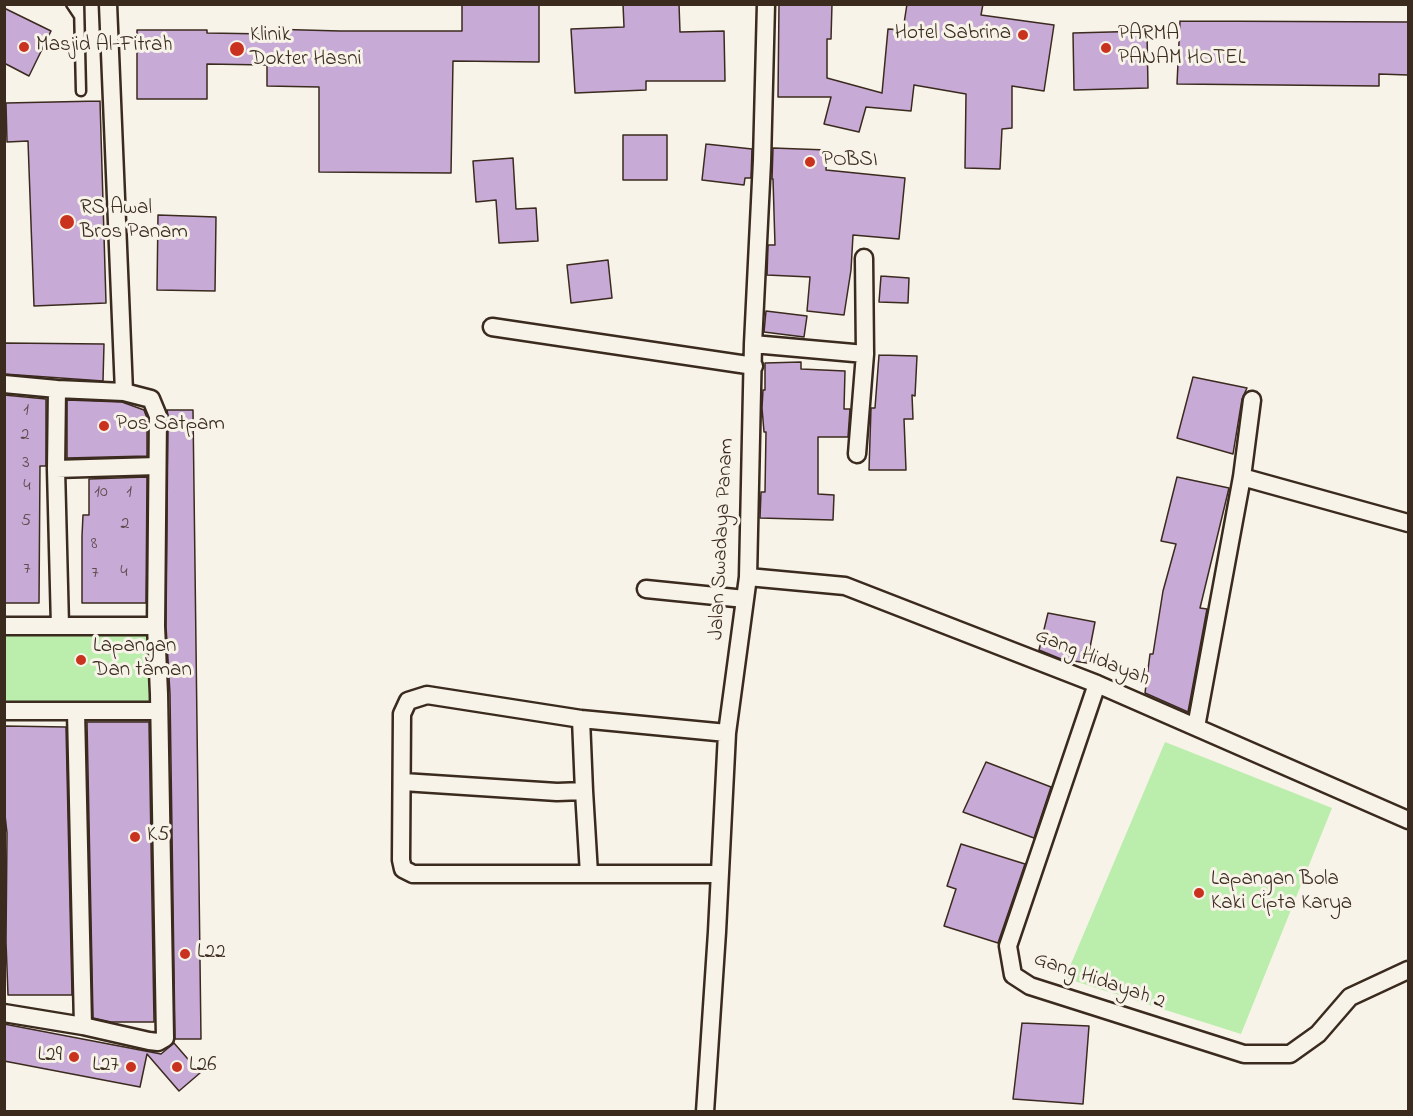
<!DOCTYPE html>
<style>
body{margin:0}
#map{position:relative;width:1413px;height:1116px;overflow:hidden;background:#f7f3e8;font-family:"Indie Flower",sans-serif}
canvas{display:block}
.frame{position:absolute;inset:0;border:6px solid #3b2a1e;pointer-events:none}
</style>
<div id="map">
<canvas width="1413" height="1116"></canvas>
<div class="frame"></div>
</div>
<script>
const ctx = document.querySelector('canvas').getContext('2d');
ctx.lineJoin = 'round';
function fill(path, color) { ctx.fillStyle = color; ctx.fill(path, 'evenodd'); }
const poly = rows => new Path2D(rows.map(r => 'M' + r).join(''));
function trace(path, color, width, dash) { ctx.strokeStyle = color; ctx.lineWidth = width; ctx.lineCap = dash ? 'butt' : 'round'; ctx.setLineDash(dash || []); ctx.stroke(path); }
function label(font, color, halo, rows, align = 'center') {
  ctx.font = font + ' "Indie Flower",sans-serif'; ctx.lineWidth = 6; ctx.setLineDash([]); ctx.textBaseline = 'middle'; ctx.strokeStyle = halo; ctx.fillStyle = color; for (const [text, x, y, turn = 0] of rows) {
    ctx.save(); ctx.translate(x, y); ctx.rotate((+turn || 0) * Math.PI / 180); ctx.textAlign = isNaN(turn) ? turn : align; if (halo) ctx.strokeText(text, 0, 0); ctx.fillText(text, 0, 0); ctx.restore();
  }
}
fill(poly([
 [5,626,156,626,159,711,5,711],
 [1165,742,1332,808,1241,1034,1065,978]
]), '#bbedad');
const building = poly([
 [462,4,539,4,539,62,453,61,451,173,319,172,319,87,267,86,267,65,207,64,207,99,137,99,137,30,207,30,207,33,268,34,268,29,340,31,462,31,462,4],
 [623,4,679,4,680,32,724,31,725,81,646,81,646,90,575,93,571,29,624,27,623,4],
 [779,4,832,4,831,39,827,39,827,78,882,93,888,29,903,30,907,4,983,4,981,15,1054,25,1044,91,1012,86,1012,128,1002,129,1000,169,965,168,966,94,914,85,911,111,866,107,859,132,824,124,831,97,778,97,779,4],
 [4,8,51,31,29,76,4,63,4,8],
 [1180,21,1408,22,1408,75,1379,74,1379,86,1177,84,1180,21],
 [1147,31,1148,88,1074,90,1073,33,1147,31],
 [100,101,106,303,34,306,28,141,7,142,6,103,100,101],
 [623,135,667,135,667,180,623,180,623,135],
 [706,144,752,149,751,178,745,178,744,185,702,180,706,144],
 [773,148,827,150,826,170,905,178,899,239,853,235,851,270,844,315,807,311,810,277,767,275,768,245,775,245,773,179,772,179,773,148],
 [513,158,516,209,536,208,538,241,499,243,496,200,476,202,473,161,513,158],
 [158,215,216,217,215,291,157,290,158,215],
 [608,260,612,298,571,303,567,265,608,260],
 [881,276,909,278,908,303,879,302,881,276],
 [766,311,807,316,804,337,764,332,766,311],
 [4,343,104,344,103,381,4,374,4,343],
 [879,355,917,356,915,396,912,395,913,419,904,419,906,470,869,470,871,408,875,408,879,355],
 [801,362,801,369,845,371,844,409,850,409,848,437,818,437,818,494,834,495,833,520,760,518,761,492,765,492,766,432,764,432,762,408,763,390,765,390,765,363,801,362],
 [1193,377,1247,388,1242,399,1233,454,1177,438,1193,377],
 [4,395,46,399,46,466,40,466,39,603,4,603,4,395],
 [67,400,122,402,144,410,147,418,147,456,67,458,67,400],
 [167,410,193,410,201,1039,175,1039,170,694,166,626,168,416,167,410],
 [147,477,146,603,82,603,82,536,83,515,89,515,89,479,147,477],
 [1177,477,1229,488,1200,608,1207,609,1188,712,1145,693,1150,654,1153,654,1163,591,1176,544,1161,541,1177,477],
 [1048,613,1095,622,1087,663,1061,659,1039,650,1048,613],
 [87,722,149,722,154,1022,111,1022,93,1018,87,722],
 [4,726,66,727,72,995,8,995,6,942,7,833,4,806,4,726],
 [986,762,1051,787,1034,838,963,812,986,762],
 [961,844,1025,864,998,943,944,926,956,889,947,886,961,844],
 [1022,1023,1089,1026,1083,1104,1013,1099,1022,1023],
 [4,1024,161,1054,174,1043,200,1073,179,1091,147,1054,140,1087,4,1061,4,1024]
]);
fill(building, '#c8aad7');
trace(building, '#3b2a1e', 1.5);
const service = poly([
 [71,4,79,16],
 [79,4,81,91]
]);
const minor = poly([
 [108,4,124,392],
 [492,327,754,366],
 [753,344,865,354],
 [4,384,57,389,124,392,151,399,158,416,156,626,159,694,165,1038,158,1042,149,1041,83,1026,4,1013],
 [57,389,56,469,60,626],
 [857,454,865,354,864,258],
 [56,469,157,466],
 [1242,477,1408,523],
 [748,577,845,586,1097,684,1408,820],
 [646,589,745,599],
 [4,626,156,626],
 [1097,684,1008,946,1013,975,1030,986,1244,1054,1290,1054,1318,1034,1350,997,1408,970],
 [4,711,159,711],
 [76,711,83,1026],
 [1196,727,1242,477,1252,400],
 [403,782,557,792,584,791,581,719],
 [584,791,589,874],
 [720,874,413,874,403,869,401,860,402,714,408,701,427,695,581,719,727,733],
 [705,1112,717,932,727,733,748,577,753,344,762,161,766,4]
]);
trace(service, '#3b2a1e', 13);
trace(minor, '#3b2a1e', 21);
trace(service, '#f7f3e8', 8);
trace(minor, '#f7f3e8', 16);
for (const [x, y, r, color] of [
 [1023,35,6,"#c8321e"],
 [24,47,6,"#c8321e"],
 [1106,48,6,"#c8321e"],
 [237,49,8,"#c8321e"],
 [810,162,6,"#c8321e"],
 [67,222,8,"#c8321e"],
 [104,426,6,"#c8321e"],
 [81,660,6,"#c8321e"],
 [135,837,6,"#c8321e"],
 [1199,893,6,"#c8321e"],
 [185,954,6,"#c8321e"],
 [74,1057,6,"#c8321e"],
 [131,1067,6,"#c8321e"],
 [177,1067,6,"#c8321e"]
]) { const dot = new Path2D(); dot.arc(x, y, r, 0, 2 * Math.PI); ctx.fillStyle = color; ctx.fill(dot); trace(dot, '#f7f3e8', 2); }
label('18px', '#5e4a4c', null, [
 ["1",26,411],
 ["2",25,436],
 ["3",26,464],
 ["4",27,487],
 ["10",101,493],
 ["1",129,493],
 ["5",26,522],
 ["2",125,525],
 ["8",94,545],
 ["7",27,570],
 ["4",124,573],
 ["7",95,574]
]);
label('21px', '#3b2a1e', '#f7f3e8', [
 ["Hotel Sabrina",1011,35,"right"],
 ["PARMA",1118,36],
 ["PANAM HOTEL",1118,60],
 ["Klinik",250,37],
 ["Dokter Hasni",250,61],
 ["Masjid Al-Fitrah",36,47],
 ["POBSI",822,162],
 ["RS Awal",80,210],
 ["Bros Panam",80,234],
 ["Pos Satpam",116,426],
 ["Lapangan",93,648],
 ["Dan taman",93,672],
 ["K5",147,837],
 ["Lapangan Bola",1211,881],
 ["Kaki Cipta Karya",1211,905],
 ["L22",197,954],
 ["L29",62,1057,"right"],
 ["L27",119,1067,"right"],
 ["L26",189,1067]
], 'left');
label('21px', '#3b2a1e', '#f7f3e8', [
 ["Jalan Swadaya Panam",723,539,-87],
 ["Gang Hidayah",1092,659,22],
 ["Gang Hidayah 2",1099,982,19]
]);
</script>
